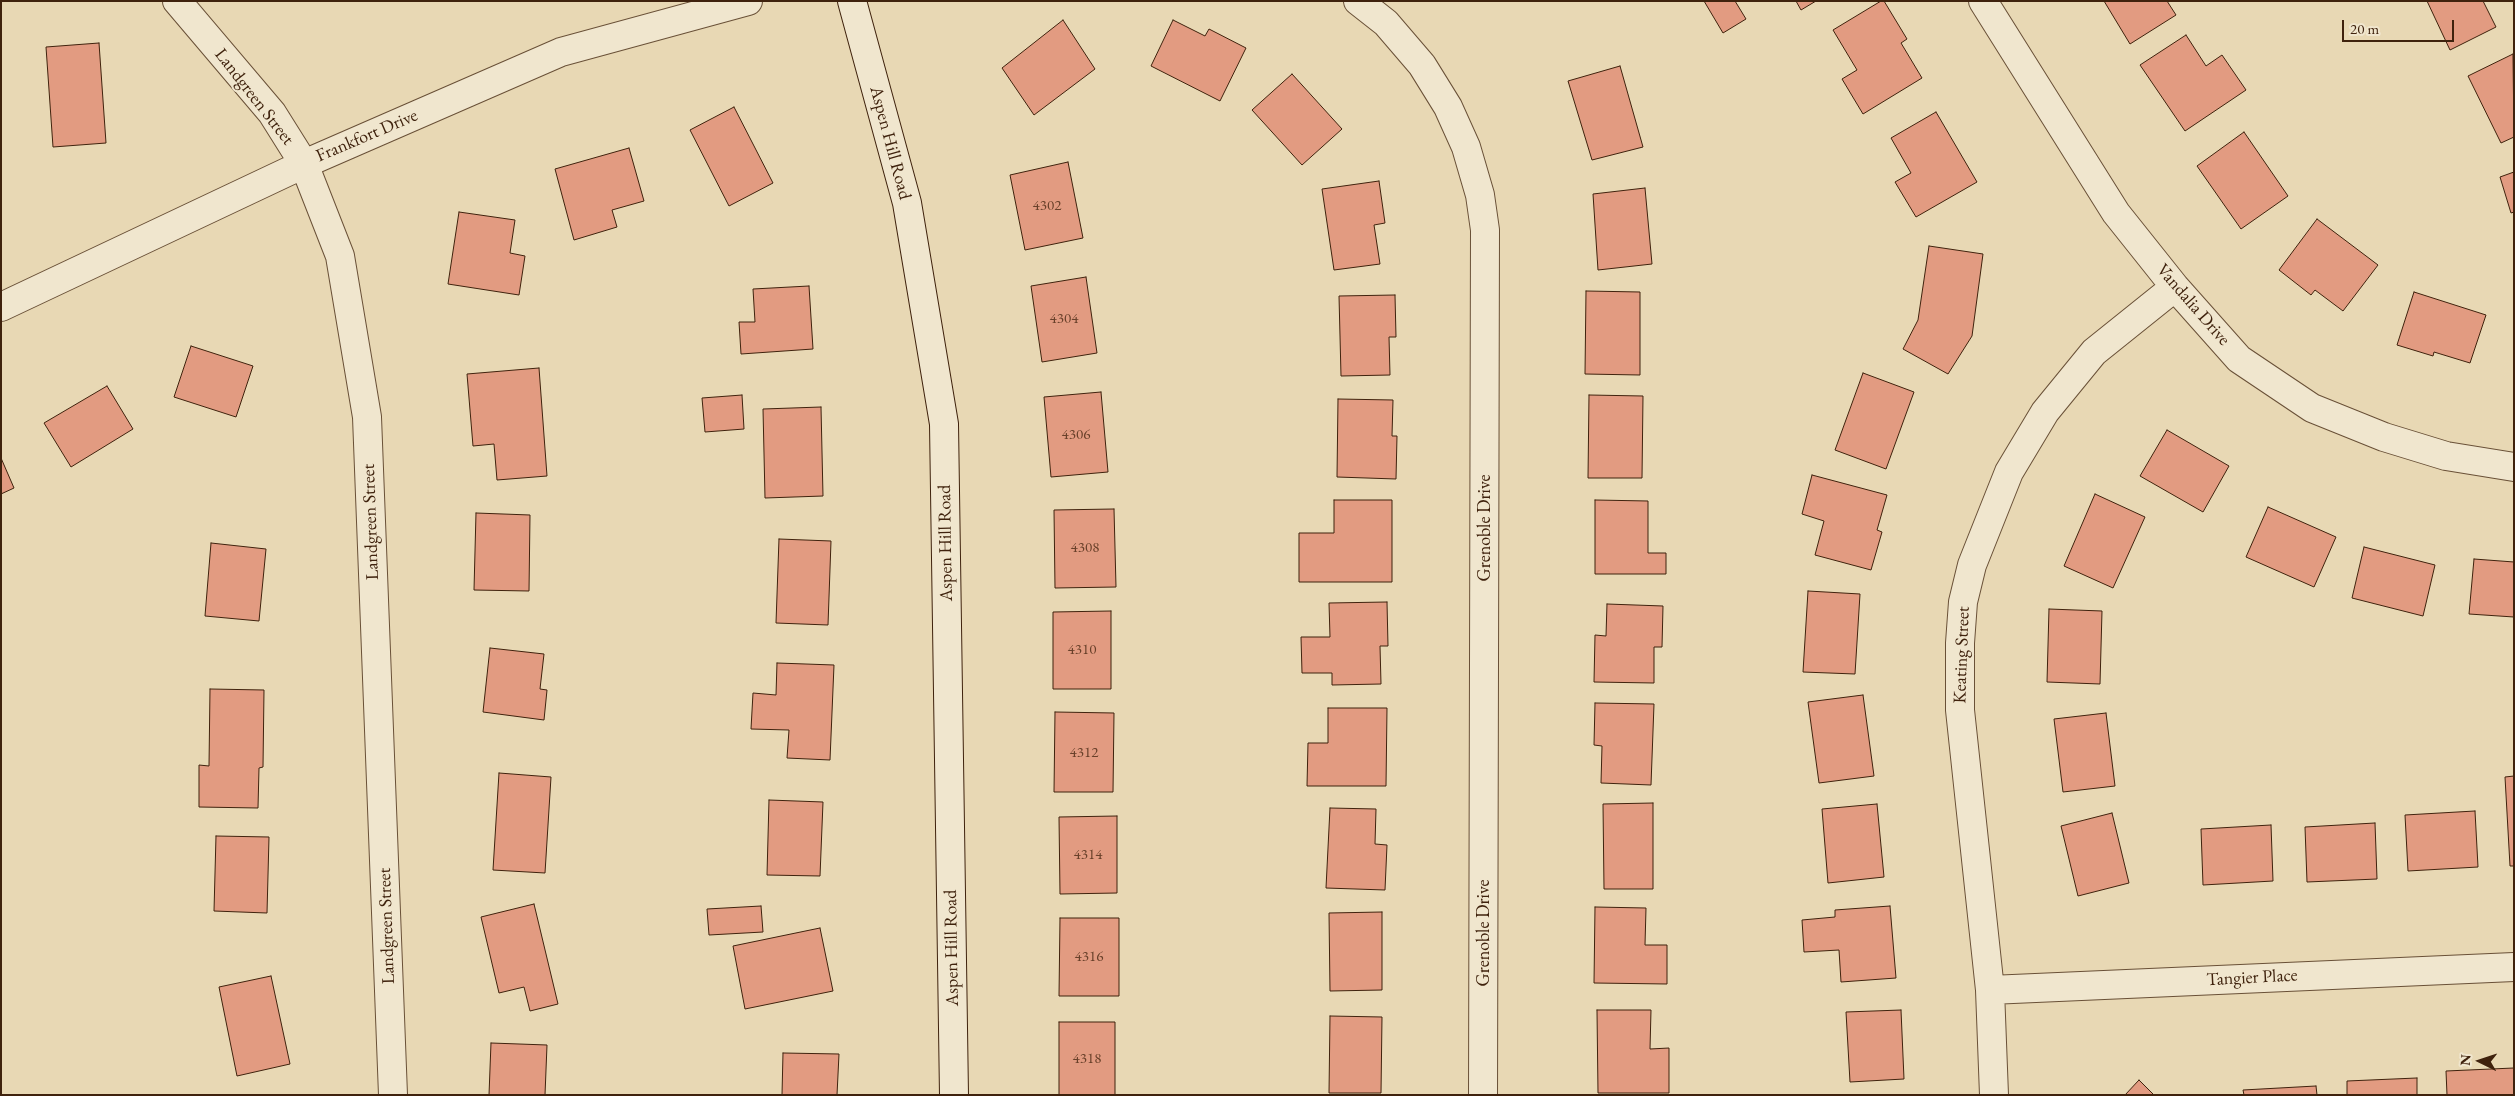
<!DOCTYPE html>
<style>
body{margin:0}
#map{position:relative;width:2515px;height:1096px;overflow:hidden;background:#e8d8b4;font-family:"EB Garamond",serif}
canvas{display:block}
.frame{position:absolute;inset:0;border:2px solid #3f220d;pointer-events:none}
.north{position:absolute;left:2455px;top:1036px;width:50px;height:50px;-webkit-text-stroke:4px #f0e6ce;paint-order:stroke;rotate:274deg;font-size:14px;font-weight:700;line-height:20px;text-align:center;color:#3f220d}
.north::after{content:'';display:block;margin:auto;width:18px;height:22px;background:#3f220d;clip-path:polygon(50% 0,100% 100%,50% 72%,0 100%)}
.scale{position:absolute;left:2342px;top:20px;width:112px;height:22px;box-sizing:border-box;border:2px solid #3f220d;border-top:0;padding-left:6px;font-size:15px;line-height:18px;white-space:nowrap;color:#3f220d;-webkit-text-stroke:4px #f0e6ce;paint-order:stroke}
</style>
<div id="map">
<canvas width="2515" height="1096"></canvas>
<div class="frame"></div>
<div class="north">N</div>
<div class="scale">20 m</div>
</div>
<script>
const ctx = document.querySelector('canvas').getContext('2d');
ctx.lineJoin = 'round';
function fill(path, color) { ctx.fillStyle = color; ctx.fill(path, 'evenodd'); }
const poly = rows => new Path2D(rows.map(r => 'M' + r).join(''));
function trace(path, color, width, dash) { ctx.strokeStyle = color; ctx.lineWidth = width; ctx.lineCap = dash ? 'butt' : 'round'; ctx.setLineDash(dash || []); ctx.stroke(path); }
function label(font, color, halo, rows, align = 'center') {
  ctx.font = font + ' "EB Garamond",serif'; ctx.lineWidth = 4; ctx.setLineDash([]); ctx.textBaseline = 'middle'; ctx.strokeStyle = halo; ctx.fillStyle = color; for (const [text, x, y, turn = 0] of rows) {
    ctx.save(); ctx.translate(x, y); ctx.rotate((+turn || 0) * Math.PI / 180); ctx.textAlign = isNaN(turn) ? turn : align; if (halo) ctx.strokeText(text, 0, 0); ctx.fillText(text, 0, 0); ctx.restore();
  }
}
const building = poly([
 [1704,1,1735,1,1746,19,1723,33,1704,1],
 [1796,1,1816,1,1801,10,1796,1],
 [1881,1,1884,1,1907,39,1901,43,1922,78,1863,114,1842,79,1857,70,1833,30,1881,1],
 [2104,1,2167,1,2176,15,2130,44,2104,1],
 [2427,1,2483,1,2496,27,2450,50,2427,1],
 [1063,20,1095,69,1034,115,1002,68,1063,20],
 [1173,20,1205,36,1209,29,1246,48,1220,101,1151,66,1173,20],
 [2186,35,2206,66,2222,55,2246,90,2185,131,2140,65,2186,35],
 [99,43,106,143,53,147,46,47,99,43],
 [2513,54,2514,137,2501,143,2468,76,2513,54],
 [1620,66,1643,147,1592,160,1568,81,1620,66],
 [1292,74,1342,129,1302,165,1252,110,1292,74],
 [734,107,773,183,729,206,690,130,734,107],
 [1936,112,1977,182,1916,217,1895,182,1911,173,1891,138,1936,112],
 [2244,132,2288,196,2241,229,2197,166,2244,132],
 [629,148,644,201,612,210,617,227,574,240,555,169,629,148],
 [1068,162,1083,238,1025,250,1010,175,1068,162],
 [2514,172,2514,212,2511,213,2500,177,2514,172],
 [1379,181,1385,223,1374,225,1380,264,1334,270,1322,189,1379,181],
 [1645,188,1652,264,1598,270,1593,194,1645,188],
 [459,212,515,220,510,253,525,256,519,295,448,284,459,212],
 [2317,219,2378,265,2343,311,2315,290,2311,295,2279,270,2317,219],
 [1929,246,1983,254,1972,336,1948,374,1903,349,1918,320,1929,246],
 [1086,277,1097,353,1042,362,1031,286,1086,277],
 [809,286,813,349,741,354,739,322,755,322,753,289,809,286],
 [1586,291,1640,292,1640,375,1585,374,1586,291],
 [2414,292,2486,315,2470,363,2434,352,2433,356,2397,345,2414,292],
 [1395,295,1396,337,1389,337,1390,375,1341,376,1339,296,1395,295],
 [191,346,253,366,236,417,174,397,191,346],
 [539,368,547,476,497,480,494,444,473,446,467,374,539,368],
 [1863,373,1914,392,1886,469,1835,450,1863,373],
 [107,386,133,429,71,467,44,423,107,386],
 [1101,392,1108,472,1051,477,1044,397,1101,392],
 [742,395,744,429,705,432,702,398,742,395],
 [1589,395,1643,396,1642,478,1588,478,1589,395],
 [1338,399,1393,400,1392,436,1397,436,1396,479,1337,477,1338,399],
 [821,407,823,496,765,498,763,409,821,407],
 [2167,430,2229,466,2203,512,2140,476,2167,430],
 [1,458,14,488,1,494,1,458],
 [1812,475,1887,495,1877,530,1882,532,1871,570,1815,555,1824,521,1802,514,1812,475],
 [2095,494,2145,517,2113,588,2064,566,2095,494],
 [1334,500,1392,500,1392,582,1299,582,1299,533,1334,533,1334,500],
 [1595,500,1648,501,1648,553,1666,553,1666,574,1595,574,1595,500],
 [2268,507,2336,537,2314,587,2246,557,2268,507],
 [1114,509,1116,587,1055,588,1054,510,1114,509],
 [476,513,530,515,529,591,474,590,476,513],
 [779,539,831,541,828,625,776,623,779,539],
 [211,543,266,549,259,621,205,616,211,543],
 [2364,547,2435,565,2423,616,2352,598,2364,547],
 [2474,559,2514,562,2514,617,2469,614,2474,559],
 [1808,591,1860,594,1855,674,1803,672,1808,591],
 [1387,602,1388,646,1380,646,1381,684,1332,685,1332,673,1302,673,1301,637,1330,637,1329,603,1387,602],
 [1607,604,1663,606,1662,647,1654,647,1654,683,1594,682,1595,635,1606,636,1607,604],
 [2049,609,2102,611,2100,684,2047,682,2049,609],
 [1111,611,1111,689,1053,689,1053,612,1111,611],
 [490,648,544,654,540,689,547,690,544,720,483,712,490,648],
 [777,663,834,665,830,760,787,758,789,730,751,729,753,693,776,695,777,663],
 [210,689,264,690,263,767,259,768,258,808,199,807,199,765,209,766,210,689],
 [1863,695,1874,776,1819,783,1808,702,1863,695],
 [1595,703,1654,704,1651,785,1601,783,1602,746,1594,745,1595,703],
 [1328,708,1387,708,1386,786,1307,786,1308,743,1328,743,1328,708],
 [1055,712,1114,713,1113,792,1054,792,1055,712],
 [2106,713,2115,786,2063,792,2054,719,2106,713],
 [499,773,551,777,545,873,493,870,499,773],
 [2514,776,2514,866,2510,866,2505,777,2514,776],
 [769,800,823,802,820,876,767,875,769,800],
 [1653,803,1653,889,1604,889,1603,804,1653,803],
 [1877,804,1884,877,1828,883,1822,809,1877,804],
 [1330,808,1376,809,1375,844,1387,845,1385,890,1326,888,1330,808],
 [2475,811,2478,867,2408,871,2405,815,2475,811],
 [2112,813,2129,883,2078,896,2061,826,2112,813],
 [1117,816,1117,893,1060,894,1059,817,1117,816],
 [2375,823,2377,879,2307,882,2305,827,2375,823],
 [2271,825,2273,881,2203,885,2201,829,2271,825],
 [216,836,269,837,267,913,214,911,216,836],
 [534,904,558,1004,530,1011,524,987,499,993,481,917,534,904],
 [761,906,763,932,709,935,707,909,761,906],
 [1890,906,1896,978,1841,982,1839,950,1804,952,1802,920,1835,917,1835,910,1890,906],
 [1595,907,1646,908,1645,945,1667,945,1667,984,1594,983,1595,907],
 [1382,912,1382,990,1330,991,1329,913,1382,912],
 [1060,918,1119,918,1119,996,1059,996,1060,918],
 [820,928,833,991,745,1009,733,946,820,928],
 [271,976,290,1064,237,1076,219,987,271,976],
 [1597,1010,1651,1010,1650,1049,1669,1048,1669,1093,1598,1093,1597,1010],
 [1901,1010,1904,1079,1850,1082,1846,1012,1901,1010],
 [1330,1016,1382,1017,1381,1093,1329,1093,1330,1016],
 [1059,1022,1115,1022,1115,1095,1059,1095,1059,1022],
 [491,1043,547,1045,545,1095,489,1095,491,1043],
 [783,1053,839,1054,837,1095,782,1095,783,1053],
 [2514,1068,2514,1095,2447,1095,2446,1071,2514,1068],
 [2417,1078,2417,1095,2347,1095,2347,1081,2417,1078],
 [2139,1080,2154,1095,2125,1095,2139,1080],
 [2316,1086,2317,1095,2244,1095,2243,1090,2316,1086]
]);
fill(building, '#e29b81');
trace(building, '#3f220d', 1);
const street = poly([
 [177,1,272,113,304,164,340,256,367,417,393,1095],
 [1358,1,1386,23,1422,65,1448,107,1466,147,1480,195,1485,230,1483,1095],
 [1983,1,2116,213,2175,287,2239,359,2312,408,2384,437,2446,456,2514,467],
 [1,307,304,164,561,52,748,1],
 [1990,990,2514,967],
 [1994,1095,1990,990,1960,710,1960,643,1963,602,1972,565,2009,472,2045,412,2094,352,2175,287]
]);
const secondary = poly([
 [852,1,907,203,944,424,954,1095]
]);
trace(street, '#695037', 30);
trace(secondary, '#3f220d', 30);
trace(street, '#f0e6ce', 28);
trace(secondary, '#f0e6ce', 28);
label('15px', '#68402a', null, [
 ["4302",1047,206],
 ["4304",1064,319],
 ["4306",1076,435],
 ["4308",1085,548],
 ["4310",1082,650],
 ["4312",1084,753],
 ["4314",1088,855],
 ["4316",1089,957],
 ["4318",1087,1059]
]);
label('18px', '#3f220d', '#f0e6ce', [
 ["Landgreen Street",254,97,52],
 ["Frankfort Drive",367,136,-23],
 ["Aspen Hill Road",890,143,75],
 ["Vandalia Drive",2193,305,49],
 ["Landgreen Street",371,522,-92],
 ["Grenoble Drive",1485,528,-90],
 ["Aspen Hill Road",946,543,-91],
 ["Keating Street",1962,655,-88],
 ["Landgreen Street",387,926,-92],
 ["Grenoble Drive",1484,933,-90],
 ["Aspen Hill Road",952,948,-91],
 ["Tangier Place",2252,978,-3]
]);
</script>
